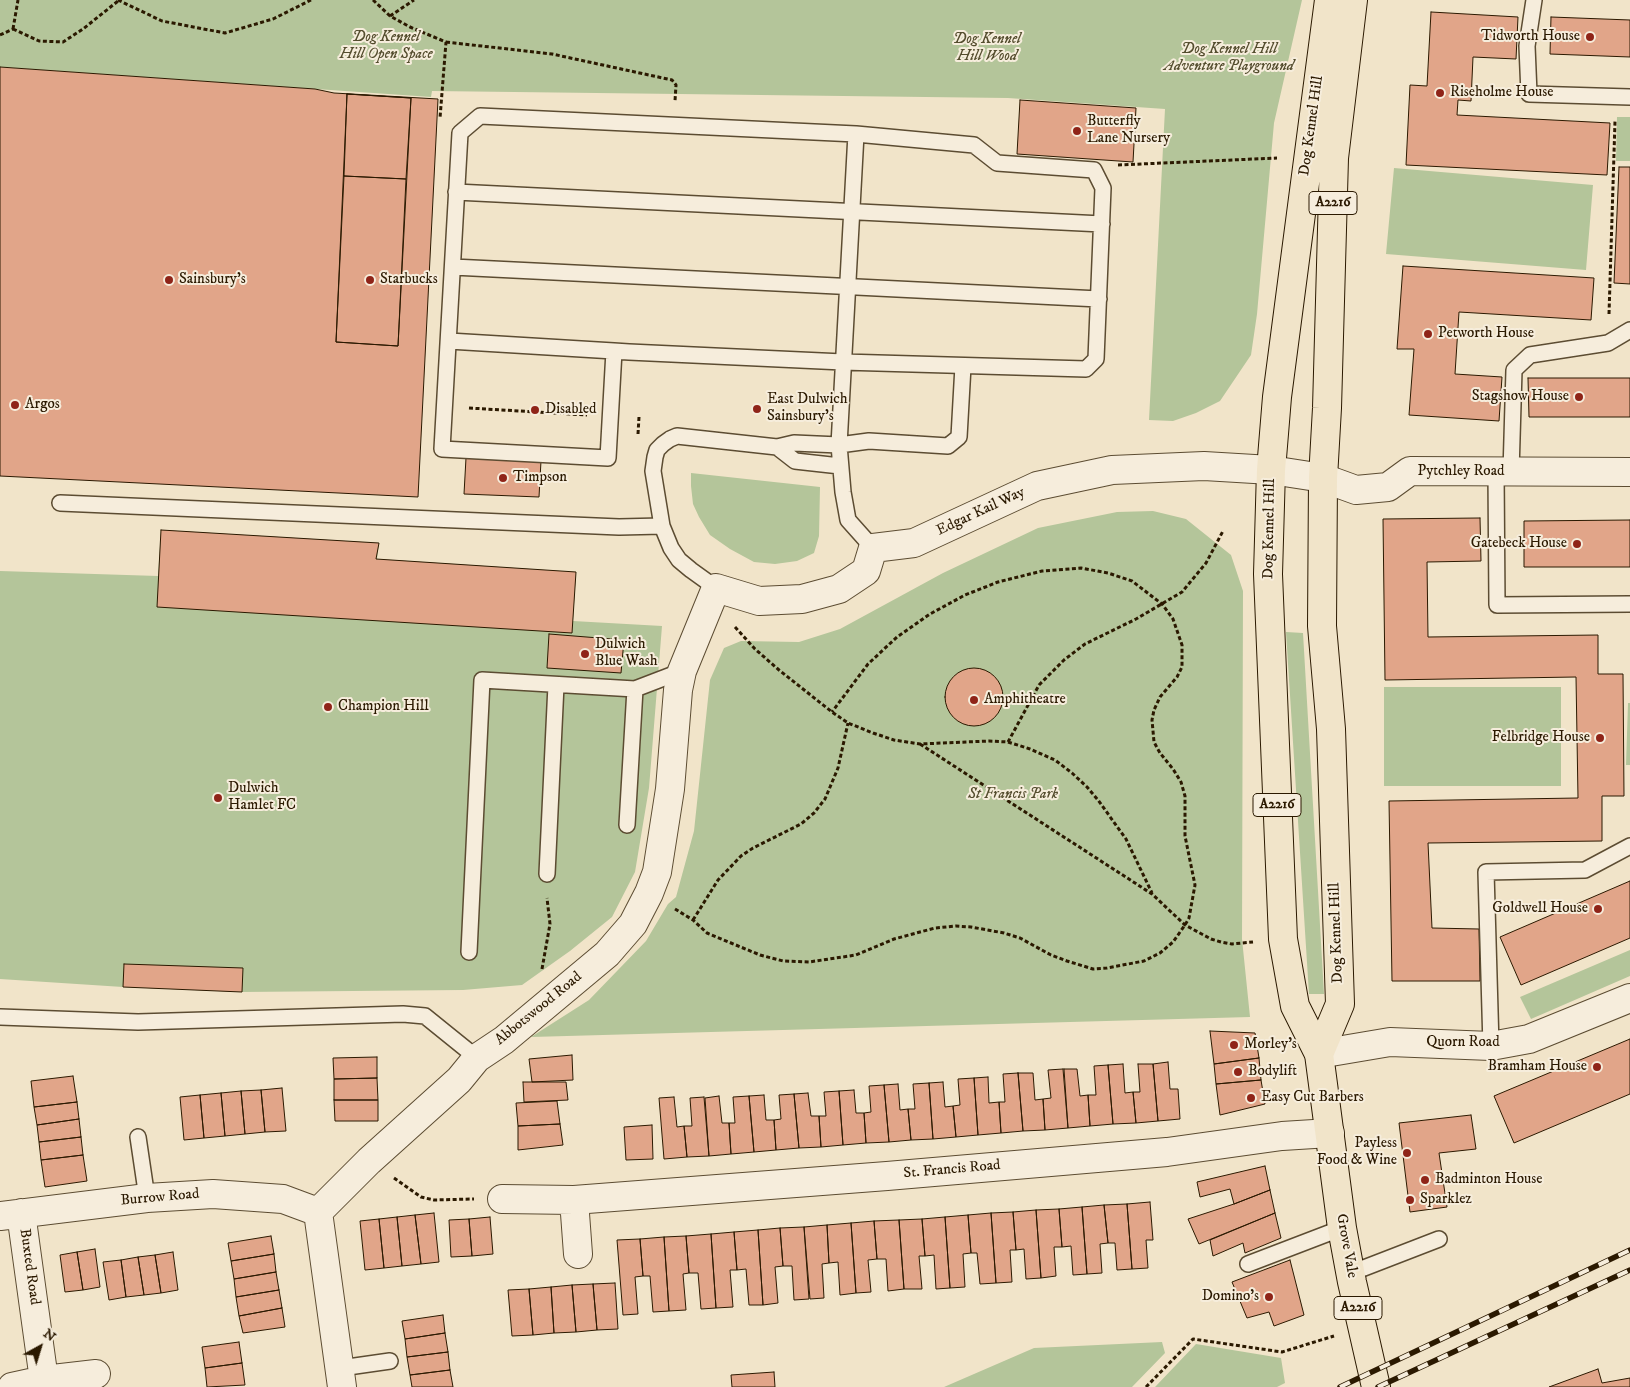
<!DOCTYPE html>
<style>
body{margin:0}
#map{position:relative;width:1630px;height:1387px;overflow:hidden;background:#f1e4c9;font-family:"IM FELL DW Pica",serif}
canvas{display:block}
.north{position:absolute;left:15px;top:1322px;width:50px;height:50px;-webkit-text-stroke:4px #f6eddc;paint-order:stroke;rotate:39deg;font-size:14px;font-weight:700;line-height:20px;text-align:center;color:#2b1900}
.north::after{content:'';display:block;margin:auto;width:18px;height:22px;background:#2b1900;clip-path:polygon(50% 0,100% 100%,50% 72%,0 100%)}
</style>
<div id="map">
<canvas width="1630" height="1387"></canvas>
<div class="north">N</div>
</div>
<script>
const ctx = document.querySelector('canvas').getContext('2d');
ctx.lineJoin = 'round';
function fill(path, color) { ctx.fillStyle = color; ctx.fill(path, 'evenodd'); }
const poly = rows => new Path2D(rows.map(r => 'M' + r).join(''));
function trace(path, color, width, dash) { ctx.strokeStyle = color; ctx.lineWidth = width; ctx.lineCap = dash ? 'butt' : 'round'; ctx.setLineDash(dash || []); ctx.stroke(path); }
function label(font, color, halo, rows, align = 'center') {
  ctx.font = font + ' "IM FELL DW Pica",serif'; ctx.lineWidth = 4; ctx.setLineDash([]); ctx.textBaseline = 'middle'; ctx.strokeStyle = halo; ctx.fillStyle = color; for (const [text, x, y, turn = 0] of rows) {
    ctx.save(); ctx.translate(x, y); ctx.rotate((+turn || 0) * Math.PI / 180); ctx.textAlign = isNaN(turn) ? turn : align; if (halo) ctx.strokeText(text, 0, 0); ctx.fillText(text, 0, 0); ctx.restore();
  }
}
fill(poly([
 [0,0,1302,0,1274,123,1257,314,1251,355,1220,401,1196,413,1173,421,1149,420,1165,109,1008,98,432,91,431,97,0,67],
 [1617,117,1630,117,1630,161,1616,161],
 [1394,168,1593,185,1586,270,1386,254],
 [691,473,820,487,819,536,814,553,797,561,775,564,754,562,730,549,710,535,699,517,693,504,691,486],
 [1153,511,1186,519,1231,555,1243,591,1242,939,1250,1017,531,1037,589,1000,646,941,668,904,676,897,694,831,710,680,724,648,741,641,799,642,840,629,943,573,1038,528,1117,512],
 [161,530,379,543,377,559,576,572,573,621,662,626,649,788,635,872,612,917,570,951,522,985,463,990,242,992,123,987,0,979,0,571,158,576],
 [1286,632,1303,633,1324,994,1309,994],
 [1384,687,1561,687,1561,786,1384,786],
 [1628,703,1630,703,1630,765,1626,765],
 [1630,950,1630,976,1531,1019,1520,997],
 [1162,1342,1165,1353,1132,1387,944,1387,1034,1348],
 [1196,1344,1281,1358,1285,1383,1277,1387,1155,1387]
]), '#b4c59a');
const building = poly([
 [1431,12,1518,17,1516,59,1473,57,1471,101,1458,100,1457,115,1610,123,1607,175,1406,165,1410,85,1427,86,1431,12],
 [1551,17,1630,20,1630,57,1550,54,1551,17],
 [0,67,315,89,334,93,438,99,418,497,0,476,0,67],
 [347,94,411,98,398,346,336,342,347,94],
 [347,94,411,98,406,179,344,176,347,94],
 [1020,100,1136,108,1133,162,1017,154,1020,100],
 [1619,167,1630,167,1630,284,1614,283,1619,167],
 [344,176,406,179,398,346,336,342,344,176],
 [1403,266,1594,278,1591,320,1459,312,1455,374,1502,377,1499,421,1409,415,1414,349,1397,349,1403,266],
 [1528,378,1630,378,1630,417,1529,417,1528,378],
 [466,458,541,461,539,497,464,494,466,458],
 [1480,518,1481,561,1427,562,1428,637,1598,635,1598,674,1623,674,1624,796,1602,796,1602,841,1428,843,1432,928,1479,929,1480,981,1392,981,1389,801,1578,798,1576,677,1385,680,1383,519,1480,518],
 [1630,520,1630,567,1524,567,1524,521,1630,520],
 [161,530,379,543,376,559,576,572,572,633,157,607,161,530],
 [549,634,624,640,621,673,547,668,549,634],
 '945 697a29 29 0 1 1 58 0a29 29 0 1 1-58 0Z',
 [1630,881,1630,938,1521,985,1500,937,1630,881],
 [124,964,243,968,242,992,123,987,124,964],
 [1210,1031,1255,1033,1259,1058,1214,1064,1210,1031],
 [1630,1039,1630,1094,1514,1143,1494,1096,1630,1039],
 [572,1055,573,1080,532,1082,529,1059,572,1055],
 [377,1057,377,1078,334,1079,333,1058,377,1057],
 [1259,1058,1261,1080,1216,1084,1214,1064,1259,1058],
 [1168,1062,1170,1089,1178,1089,1180,1119,1158,1121,1153,1064,1168,1062],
 [1123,1064,1125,1093,1133,1092,1136,1123,1113,1124,1108,1065,1123,1064],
 [1138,1064,1153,1064,1158,1121,1136,1123,1133,1092,1140,1092,1138,1064],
 [1108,1065,1113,1124,1090,1126,1088,1095,1096,1095,1094,1066,1108,1065],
 [1063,1069,1068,1128,1045,1130,1043,1099,1051,1098,1048,1070,1063,1069],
 [1064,1069,1077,1069,1080,1096,1088,1095,1090,1126,1068,1128,1064,1069],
 [1018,1073,1033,1073,1035,1100,1043,1099,1045,1130,1023,1131,1018,1073],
 [1018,1073,1023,1131,1001,1133,999,1102,1005,1102,1003,1074,1018,1073],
 [73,1076,77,1102,34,1107,31,1081,73,1076],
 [988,1077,989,1103,999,1102,1001,1133,978,1135,974,1078,988,1077],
 [377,1078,378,1100,334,1100,334,1079,377,1078],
 [974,1078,978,1135,956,1137,953,1106,960,1105,958,1079,974,1078],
 [1261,1080,1265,1104,1220,1115,1216,1084,1261,1080],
 [523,1082,566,1082,568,1100,524,1102,523,1082],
 [943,1082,945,1107,953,1106,956,1137,933,1139,929,1083,943,1082],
 [929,1083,933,1139,911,1140,908,1109,915,1109,913,1084,929,1083],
 [898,1084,900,1110,908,1109,911,1140,889,1142,884,1085,898,1084],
 [884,1085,889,1142,866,1143,864,1113,871,1112,869,1086,884,1085],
 [282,1088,286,1131,265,1132,261,1090,282,1088],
 [261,1090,265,1132,245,1134,241,1091,261,1090],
 [854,1090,856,1113,864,1113,866,1143,843,1145,839,1091,854,1090],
 [241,1091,245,1134,225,1136,221,1093,241,1091],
 [839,1091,843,1145,821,1147,819,1116,826,1116,824,1092,839,1091],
 [221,1093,225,1136,204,1138,200,1095,221,1093],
 [808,1093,811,1116,819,1116,821,1147,799,1148,794,1094,808,1093],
 [794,1094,799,1148,776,1150,774,1120,781,1119,779,1095,794,1094],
 [200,1095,204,1138,184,1140,180,1097,200,1095],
 [764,1095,766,1120,774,1120,776,1150,754,1152,749,1096,764,1095],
 [719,1096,722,1123,729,1123,731,1154,709,1156,705,1098,719,1096],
 [749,1096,754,1152,731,1154,729,1123,735,1123,733,1097,749,1096],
 [674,1097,677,1127,684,1126,687,1157,664,1159,659,1098,674,1097],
 [704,1097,709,1156,687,1157,684,1126,692,1126,690,1098,704,1097],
 [334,1100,378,1100,378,1121,335,1121,334,1100],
 [557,1101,560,1124,518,1126,516,1103,557,1101],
 [77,1102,79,1119,37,1125,34,1107,77,1102],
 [1471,1115,1476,1149,1439,1153,1447,1207,1410,1212,1399,1123,1471,1115],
 [79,1119,81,1137,39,1142,37,1125,79,1119],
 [560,1124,563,1145,518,1150,518,1126,560,1124],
 [652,1125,653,1159,626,1160,624,1127,652,1125],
 [81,1137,83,1155,41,1160,39,1142,81,1137],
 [83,1155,87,1181,45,1187,41,1160,83,1155],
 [1265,1166,1270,1190,1234,1204,1230,1189,1200,1197,1197,1182,1265,1166],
 [1270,1190,1275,1213,1199,1244,1188,1219,1234,1204,1270,1190],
 [1150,1202,1153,1240,1146,1240,1148,1268,1132,1269,1127,1204,1150,1202],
 [1127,1204,1132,1269,1117,1270,1115,1243,1108,1243,1104,1205,1127,1204],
 [1104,1205,1108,1243,1100,1244,1102,1273,1087,1274,1082,1207,1104,1205],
 [1082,1207,1087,1274,1073,1275,1071,1246,1062,1247,1059,1209,1082,1207],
 [1059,1209,1062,1247,1054,1247,1056,1276,1041,1278,1036,1210,1059,1209],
 [1036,1210,1041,1278,1026,1279,1024,1249,1016,1250,1013,1212,1036,1210],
 [1013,1212,1016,1250,1010,1250,1012,1282,996,1283,991,1213,1013,1212],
 [434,1213,439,1262,421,1264,415,1215,434,1213],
 [991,1213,996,1283,980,1284,977,1253,971,1253,968,1215,991,1213],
 [1275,1213,1281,1238,1245,1253,1243,1243,1213,1256,1210,1240,1275,1213],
 [415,1215,421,1264,402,1266,397,1217,415,1215],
 [968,1215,971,1253,963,1254,965,1287,950,1288,945,1217,968,1215],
 [397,1217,402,1266,384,1268,379,1219,397,1217],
 [490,1217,493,1254,472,1256,469,1219,490,1217],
 [945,1217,950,1288,936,1289,934,1255,925,1256,922,1219,945,1217],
 [379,1219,384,1268,365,1270,360,1221,379,1219],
 [469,1219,472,1256,451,1257,449,1220,469,1219],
 [922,1219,925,1256,919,1256,922,1289,904,1289,899,1220,922,1219],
 [899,1220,904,1289,888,1291,886,1259,877,1259,874,1221,899,1220],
 [874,1221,877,1259,868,1260,871,1292,856,1293,851,1223,874,1221],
 [851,1223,856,1293,840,1295,838,1262,829,1263,827,1225,851,1223],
 [827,1225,829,1263,822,1264,824,1298,810,1299,804,1227,827,1225],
 [804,1227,809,1299,794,1300,792,1266,783,1266,780,1228,804,1227],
 [780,1228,783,1266,775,1267,778,1303,763,1305,758,1230,780,1228],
 [758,1230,763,1305,749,1305,746,1269,737,1270,734,1232,758,1230],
 [734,1232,737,1270,730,1270,733,1307,716,1308,711,1234,734,1232],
 [711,1234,716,1308,701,1309,698,1273,689,1273,686,1236,711,1234],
 [271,1236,274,1254,231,1261,228,1243,271,1236],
 [686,1236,689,1273,683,1274,686,1310,669,1311,664,1237,686,1236],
 [664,1237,669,1311,653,1312,650,1276,643,1276,640,1239,664,1237],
 [640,1239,643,1276,635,1277,638,1314,623,1315,617,1240,640,1239],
 [95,1249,100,1287,83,1290,77,1252,95,1249],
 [77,1252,83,1290,65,1292,60,1255,77,1252],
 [173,1252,178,1290,161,1293,155,1255,173,1252],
 [274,1254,276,1272,234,1279,231,1261,274,1254],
 [155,1255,161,1293,144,1295,138,1257,155,1255],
 [138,1257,144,1295,126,1297,121,1260,138,1257],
 [121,1260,126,1297,109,1300,103,1262,121,1260],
 [1290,1260,1304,1315,1274,1326,1269,1312,1247,1318,1232,1282,1290,1260],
 [276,1272,279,1290,236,1297,234,1279,276,1272],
 [615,1283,618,1329,597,1330,593,1284,615,1283],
 [593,1284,597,1330,576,1332,572,1285,593,1284],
 [572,1285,576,1332,554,1333,551,1287,572,1285],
 [551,1287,554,1333,533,1335,529,1289,551,1287],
 [529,1289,533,1335,512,1336,508,1290,529,1289],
 [279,1290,282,1308,239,1316,236,1297,279,1290],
 [282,1308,285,1327,243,1333,239,1316,282,1308],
 [443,1315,445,1333,405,1339,402,1321,443,1315],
 [445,1333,448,1352,407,1357,405,1339,445,1333],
 [239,1342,242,1363,205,1368,202,1347,239,1342],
 [448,1352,450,1370,410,1375,407,1357,448,1352],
 [242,1363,245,1385,207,1387,205,1368,242,1363],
 [1598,1369,1602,1383,1630,1378,1630,1387,1549,1387,1598,1369],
 [450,1370,453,1387,412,1387,410,1375,450,1370],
 [774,1372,775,1387,732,1387,731,1375,774,1372]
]);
fill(building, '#e1a589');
trace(building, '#2b1900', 1);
const lane = poly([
 [1534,0,1527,46,1529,94,1630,97],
 [856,134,839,445,843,492,848,520,873,548],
 [456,192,1102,224],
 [453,267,1099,299],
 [449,341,614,351,629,352,843,362,1086,369,1096,359,1103,188,1094,170,997,163,974,145,856,134,480,116,460,133,442,449,608,458,614,351],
 [777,447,795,461,840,466],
 [1496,472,1497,605,1630,604],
 [1511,472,1514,370,1530,355,1608,343,1630,330],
 [60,503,619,527,662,526],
 [716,588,691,570,679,560,671,548,662,526,653,471,655,457,657,450,663,444,670,439,677,436,777,447,794,443,839,445,869,441,948,446,959,437,963,366],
 [627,825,635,689],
 [547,874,556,685],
 [469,952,482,680,635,689,682,671],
 [0,1017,138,1022,403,1014,425,1016,477,1058],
 [1491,1046,1486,872,1585,870,1630,846],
 [138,1137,147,1198],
 [1248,1264,1342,1228],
 [1351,1273,1439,1239],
 [341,1368,390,1361]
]);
const street = poly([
 [1319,1054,1390,1042,1491,1046,1529,1039,1630,998],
 [502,1199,574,1200,887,1176,1167,1152,1282,1136,1330,1133],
 [574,1200,578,1254],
 [318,1212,369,1161,459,1080,477,1058,504,1040,607,954,633,924,649,893,657,872,670,789,678,690,682,671,716,588,759,601,802,599,839,589,866,571,873,548,914,543,1037,486,1112,470,1204,466,1271,470,1323,478,1356,490,1388,487,1410,471,1630,472],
 [318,1212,342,1387],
 [21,1213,44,1380],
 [0,1216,147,1198,213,1194,283,1199,318,1212],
 [12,1387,44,1380,96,1374]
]);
const primary = poly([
 [1329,0,1277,397,1271,470,1268,574,1283,939,1295,1006,1319,1054,1342,1228,1352,1282,1376,1387],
 [1319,1054,1340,1004,1331,729,1322,626,1323,478,1327,408,1334,158,1353,0]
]);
trace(lane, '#5c4c32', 18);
trace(street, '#5c4c32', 30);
trace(primary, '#2b1900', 30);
trace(poly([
 [118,0,162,21,225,33,273,19,311,0],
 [373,0,390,16,410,27,446,42,440,118],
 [390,16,414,0],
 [13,29,39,41,63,42,83,29,118,1],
 [13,29,18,0],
 [0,35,13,29],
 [446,42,552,54,672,80,676,85,675,101],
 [1118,165,1277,158],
 [1609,314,1615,121],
 [469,408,587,415],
 [638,434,639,417],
 [735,627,755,649,779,670,832,712,848,723,873,733,894,740,920,744,989,741,1008,742,1039,685,1064,660,1085,644,1136,619,1182,592,1206,563,1223,531],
 [1008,742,1030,749,1055,760,1072,773,1087,787,1098,800,1126,839,1152,893],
 [920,744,1152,894,1185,925,1211,939,1221,942,1232,944,1253,942],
 [675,909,693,920,707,933,760,955,783,961,809,962,856,955,894,939,935,928,956,926,971,927,1004,933,1020,938,1051,955,1067,961,1093,969,1107,968,1144,961,1160,953,1173,942,1185,925,1189,918,1195,885,1185,836,1185,796,1181,782,1173,769,1160,753,1154,742,1152,720,1154,710,1160,697,1177,677,1182,667,1182,645,1173,619,1162,604,1132,581,1108,573,1081,568,1042,571,998,582,965,595,930,614,897,637,868,664,832,712],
 [693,920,718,880,741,856,753,848,801,824,814,813,825,799,838,768,848,723],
 [542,969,550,924,547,898],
 [394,1178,421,1197,434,1200,474,1199],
 [1146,1387,1193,1339,1282,1352,1334,1336]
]), '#2b1900', 3, [4, 2.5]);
trace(lane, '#f6eddc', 15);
trace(street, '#f6eddc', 28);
trace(primary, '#f1e4c9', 28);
const rail = poly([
 [1340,1387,1630,1250],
 [1378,1387,1630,1270]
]);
trace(rail, '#2b1900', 5.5);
trace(rail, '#f6eddc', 4, [11]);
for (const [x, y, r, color] of [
 [1590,37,5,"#8f2418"],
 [1440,93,5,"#8f2418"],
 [1077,131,5,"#8f2418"],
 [169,280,5,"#8f2418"],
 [370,280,5,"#8f2418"],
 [1428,334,5,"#8f2418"],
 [1579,397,5,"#8f2418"],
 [15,405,5,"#8f2418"],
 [757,409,5,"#8f2418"],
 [535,410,5,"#8f2418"],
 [503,478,5,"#8f2418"],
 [1577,544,5,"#8f2418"],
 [585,654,5,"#8f2418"],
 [974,700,5,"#8f2418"],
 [328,707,5,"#8f2418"],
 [1600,738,5,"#8f2418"],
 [218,798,5,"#8f2418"],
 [1598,909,5,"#8f2418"],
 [1234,1045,5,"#8f2418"],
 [1597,1067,5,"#8f2418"],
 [1238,1072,5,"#8f2418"],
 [1251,1098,5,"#8f2418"],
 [1407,1153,5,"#8f2418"],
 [1425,1180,5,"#8f2418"],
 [1410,1200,5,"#8f2418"],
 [1269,1297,5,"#8f2418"]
]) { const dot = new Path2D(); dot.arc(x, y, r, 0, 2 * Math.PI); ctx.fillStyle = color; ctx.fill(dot); trace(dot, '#f6eddc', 2); }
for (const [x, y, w] of [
 [1333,203,48],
 [1277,805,48],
 [1358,1308,48]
]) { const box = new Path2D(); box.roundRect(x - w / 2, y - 11.5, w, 23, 4); ctx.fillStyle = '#f6eddc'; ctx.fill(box); trace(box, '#2b1900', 1); }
label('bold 14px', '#2b1900', null, [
 ["A2216",1333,203],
 ["A2216",1277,805],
 ["A2216",1358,1308]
]);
label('15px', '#2b1900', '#f6eddc', [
 ["Tidworth House",1580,37,"right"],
 ["Riseholme House",1450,93],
 ["Butterfly",1087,122],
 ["Lane Nursery",1087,139],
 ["Sainsbury's",179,280],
 ["Starbucks",380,280],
 ["Petworth House",1438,334],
 ["Stagshow House",1569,397,"right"],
 ["East Dulwich",767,400],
 ["Sainsbury's",767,417],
 ["Argos",25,405],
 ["Disabled",545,410],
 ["Timpson",513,478],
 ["Gatebeck House",1567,544,"right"],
 ["Dulwich",595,645],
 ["Blue Wash",595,662],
 ["Amphitheatre",984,700],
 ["Champion Hill",338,707],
 ["Felbridge House",1590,738,"right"],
 ["Dulwich",228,789],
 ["Hamlet FC",228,806],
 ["Goldwell House",1588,909,"right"],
 ["Morley's",1244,1045],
 ["Bramham House",1587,1067,"right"],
 ["Bodylift",1248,1072],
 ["Easy Cut Barbers",1261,1098],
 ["Payless",1397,1144,"right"],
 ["Food & Wine",1397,1161,"right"],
 ["Badminton House",1435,1180],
 ["Sparklez",1420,1200],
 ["Domino's",1259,1297,"right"]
], 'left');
label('italic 15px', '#544d2e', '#f6eddc', [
 ["Dog Kennel",386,38],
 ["Hill Open Space",386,55],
 ["Dog Kennel",987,40],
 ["Hill Wood",987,57],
 ["Dog Kennel Hill",1229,50],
 ["Adventure Playground",1229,67],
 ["St Francis Park",1013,795]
]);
label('15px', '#2b1900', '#f6eddc', [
 ["Dog Kennel Hill",1312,126,-82],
 ["Pytchley Road",1461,472],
 ["Edgar Kail Way",981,512,-25],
 ["Dog Kennel Hill",1270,529,-89],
 ["Dog Kennel Hill",1337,933,-92],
 ["Abbotswood Road",539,1009,-39],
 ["Quorn Road",1463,1043],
 ["St. Francis Road",952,1170,-5],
 ["Burrow Road",160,1198,-5],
 ["Grove Vale",1346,1246,80],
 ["Buxted Road",29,1267,82]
]);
</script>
